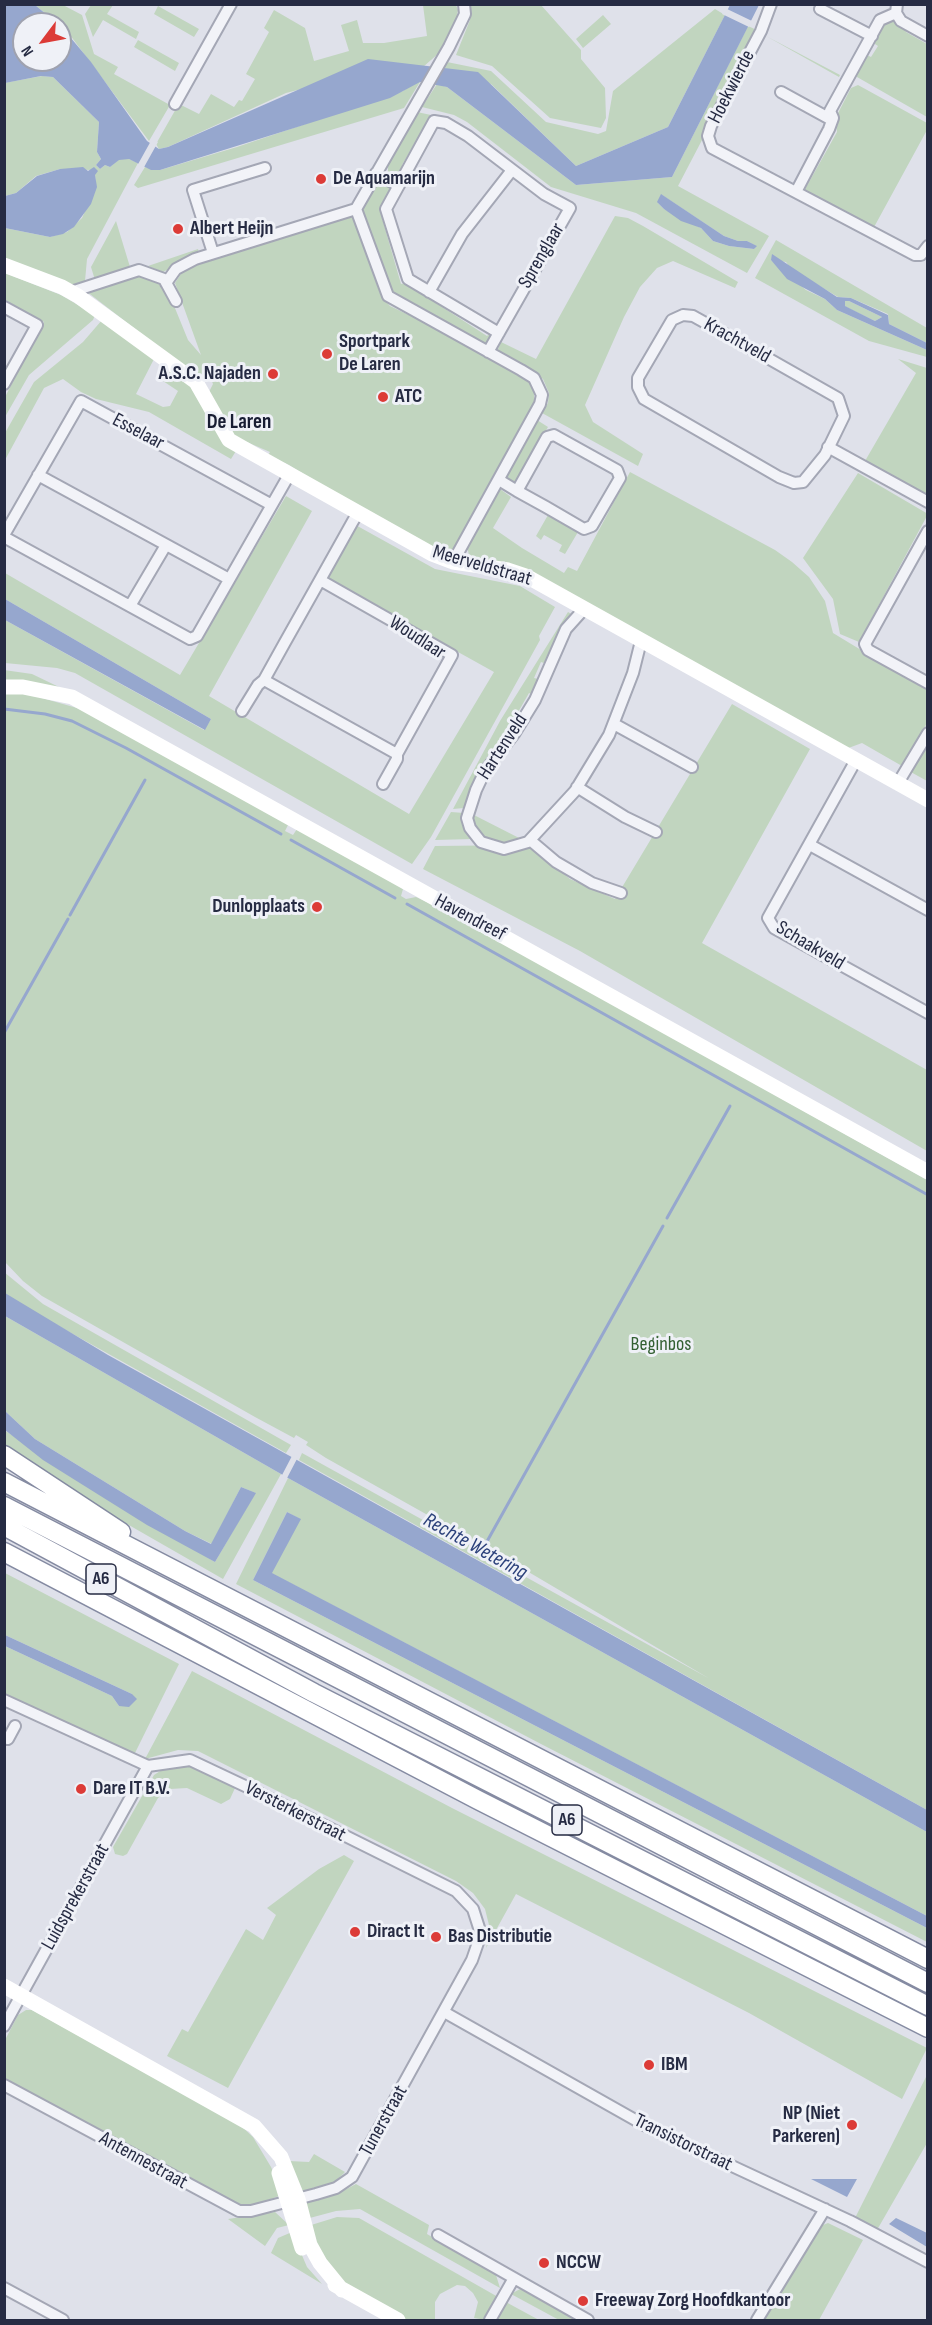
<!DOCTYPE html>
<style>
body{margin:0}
#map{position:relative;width:932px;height:2325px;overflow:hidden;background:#dfe1ea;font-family:"Sofia Sans Condensed",sans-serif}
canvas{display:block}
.frame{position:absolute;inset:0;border:6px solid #262b43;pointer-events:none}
.north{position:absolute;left:12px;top:12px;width:60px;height:60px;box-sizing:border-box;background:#eff1f7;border:2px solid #9fa2af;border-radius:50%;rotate:238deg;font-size:16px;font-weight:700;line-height:24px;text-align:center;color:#262b43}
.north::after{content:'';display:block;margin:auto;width:21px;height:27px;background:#dc3b37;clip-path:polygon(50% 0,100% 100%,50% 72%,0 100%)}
</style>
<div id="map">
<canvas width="932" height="2325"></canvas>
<div class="frame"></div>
<div class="north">N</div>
</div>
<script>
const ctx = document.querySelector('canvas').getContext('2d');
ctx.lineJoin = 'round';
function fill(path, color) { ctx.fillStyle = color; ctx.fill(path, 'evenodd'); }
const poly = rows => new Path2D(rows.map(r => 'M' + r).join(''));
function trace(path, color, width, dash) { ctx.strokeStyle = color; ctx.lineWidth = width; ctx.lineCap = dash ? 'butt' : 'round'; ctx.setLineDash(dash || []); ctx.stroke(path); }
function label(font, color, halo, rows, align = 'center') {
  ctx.font = font + ' "Sofia Sans Condensed",sans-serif'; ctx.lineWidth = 6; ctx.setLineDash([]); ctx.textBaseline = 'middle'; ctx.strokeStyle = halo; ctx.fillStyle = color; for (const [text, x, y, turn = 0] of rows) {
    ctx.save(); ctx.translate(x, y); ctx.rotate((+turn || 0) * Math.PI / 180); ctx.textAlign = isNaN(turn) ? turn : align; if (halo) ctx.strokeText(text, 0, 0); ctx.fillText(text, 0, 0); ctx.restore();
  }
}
fill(poly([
 [35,5,63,5,82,15,94,54,118,67,114,74,170,105,149,141,67,31],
 [91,5,113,5,107,14,139,32,136,39,103,20,93,37,85,14],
 [423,5,456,5,458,10,456,21,439,53,423,67,398,64,286,93,168,147,159,149,156,144,177,107,181,105,199,114,211,94,234,107,239,100,242,101,255,79,246,74,269,32,264,28,274,10,305,28,314,61,349,51,341,25,357,20,363,43,384,43,427,36],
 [470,5,541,5,581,50,581,59,605,88,606,118,601,128,550,118,492,66,456,55,470,20],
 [158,6,199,29,194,37,154,14],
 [715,9,725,15,668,127,576,166,491,84,444,68,447,62,491,71,546,122,598,134,606,131,613,91],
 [603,15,611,24,583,48,576,39],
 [894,20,904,26,906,32,927,44,927,117,857,77,855,72,865,54,871,57,878,46,872,42,882,23],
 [748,26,759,31,678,186,769,236,747,273,636,213,551,187,467,122,454,115,422,107,437,84,447,87,576,185,672,177],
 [662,195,724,236,738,241,747,241,756,246,754,249,729,246,713,241,701,228,664,209,658,203],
 [766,36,840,75,839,77],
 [138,40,179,63,175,71,134,47],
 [42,76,53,77,99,122,97,152,101,159,96,165,100,169,105,165,110,167,119,159,129,159,138,163,87,259,85,281,72,285,5,262,5,228,50,237,67,232,82,218,96,187,95,175,91,170,60,169,36,176,16,193,5,196,4,83],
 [415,82,420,82,404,108,138,188,134,185,145,167,160,170,237,147,403,91],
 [858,85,927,123,927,130,873,229,804,191,837,132,835,119,851,88],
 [417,112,431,115,431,122,427,122,402,165,405,167,396,177,388,172,388,166],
 [385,182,393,190,380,211,401,284,405,283,487,336,490,333,492,339,490,344,484,346,389,290,362,209,377,183],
 [348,215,356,219,381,296,390,306,440,330,532,382,534,391,534,404,523,431,453,553,444,555,360,510,289,465,268,455,270,452,235,437,209,392,213,384,210,376,201,380,86,291,137,276,157,280,168,291,188,340,201,355,175,283,182,272,199,261],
 [615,216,628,218,643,226,738,282,735,288,673,261,657,268,640,287,624,317,585,405,593,422,643,454,638,466,542,413,548,403,549,393,543,379,501,355,498,349,501,342,536,359],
 [116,221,130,267,95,280,91,267],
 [776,240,927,328,927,343,889,324,888,314,851,298,838,297,791,269,786,262,771,260,806,290,825,299,837,310,927,350,927,357,869,341,755,278],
 [198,249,199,253,163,272,148,266],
 [5,273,61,295,95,315,93,320,29,375,5,417,5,397,44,322,5,300],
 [845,301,849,301,882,317,875,321,844,306],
 [102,320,154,359,136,394,163,407,170,406,178,391,157,377,163,366,191,384,236,451,231,459,149,412,96,399,81,392,63,379,44,388,5,460,5,433,34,382,83,342],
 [898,359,927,368,927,495,865,461,916,373],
 [537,420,548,427,515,483,504,477],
 [630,472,775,550,792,562,809,577,825,601,833,633,927,690,927,723,902,766,862,743,843,750,575,599,472,560,469,555,467,546,500,489,511,497,493,528,522,548,564,573,568,567,577,571],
 [858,473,928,514,859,642,840,634,833,599,803,558],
 [286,496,312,511,209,696,409,814,494,672,325,578,352,523,435,569,520,586,555,607,539,636,540,640,431,837,412,864,75,673,57,668,5,663,5,620,204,730,211,719,5,599,5,573,180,675],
 [548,515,578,532,565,554,559,551,562,545,544,535,541,540,536,536],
 [568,612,573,615,552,645,544,663,541,662,534,678,538,679,533,695,529,693,509,728,475,773,479,777,464,808,453,809,500,721],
 [4,670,32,674,59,687,5,681],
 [5,692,28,694,84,710,289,823,285,831,293,835,297,829,401,887,403,889,401,896,406,899,416,897,452,914,927,1180,927,1810,299,1460,302,1453,710,1679,515,1564,326,1458,306,1445,308,1442,296,1435,294,1438,255,1417,42,1296,23,1281,5,1262],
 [732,704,810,749,702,943,927,1070,927,1151,580,951,423,869,435,846,529,845,570,879,615,899],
 [927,738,927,781,909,771],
 [451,812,464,813,472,839,435,840],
 [472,814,523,840,508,846,482,838,472,820],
 [4,1272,43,1304,291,1445,286,1453,12,1300,5,1293],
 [5,1316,281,1474,223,1579,66,1489,5,1444,4,1430,215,1562,255,1493,241,1487,212,1544,185,1531,35,1439,5,1411],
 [288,1478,927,1832,927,1916,271,1573,300,1519,287,1512,253,1580,927,1928,927,1942,541,1744,236,1584],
 [5,1573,179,1664,134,1755,5,1694,5,1646,112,1696,119,1706,132,1694,5,1635],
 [192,1671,452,1808,927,2048,902,2099,749,2013,516,1894,486,1948,490,1929,485,1909,473,1893,456,1881,198,1751,178,1750,145,1759],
 [190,1765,235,1788,230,1799,221,1804,187,1788,170,1789,158,1798,127,1854,123,1856,115,1854,113,1847,154,1775,168,1766],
 [344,1855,354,1861,228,2088,167,2056,182,2029,188,2032,246,1929,263,1940,276,1915,267,1908,319,1869],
 [26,2010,32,2010,239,2124,253,2137,271,2167,278,2183,279,2196,252,2206,241,2207,222,2201,5,2079,5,2040,18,2015],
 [927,2075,927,2143,877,2230,855,2218],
 [314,2154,345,2172,331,2186,303,2193,289,2161,309,2162],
 [356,2184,429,2225,427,2234,496,2275,500,2288,360,2209,336,2211,306,2219,304,2202,339,2193],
 [275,2212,289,2225,277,2228,265,2246,228,2219],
 [337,2217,359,2218,498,2297,486,2320,474,2318,478,2302,473,2293,465,2286,457,2285,440,2294,435,2302,435,2320,405,2320,343,2286,324,2264,308,2226],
 [828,2223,863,2240,819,2320,763,2320,823,2225],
 [292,2232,307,2267,322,2284,271,2253,278,2238],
 [520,2289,577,2320,559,2320,511,2294],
 [504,2301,539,2320,493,2320]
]), '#c1d5bf');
fill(poly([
 [4,5,35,5,58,24,24,24,24,60,60,60,60,25,91,62,147,141,159,149,168,147,368,59,478,72,576,166,668,127,730,5,759,5,672,177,576,185,447,87,420,82,390,98,160,170,151,170,129,159,119,160,110,167,105,165,100,169,96,165,101,159,97,152,99,122,53,77,41,76,5,83],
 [83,167,88,171,94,167,98,171,95,175,97,187,91,204,74,227,63,234,50,237,5,228,5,196,16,193,37,176,60,169],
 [661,194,724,236,738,241,747,241,757,246,754,249,729,246,713,241,701,228,681,221,664,209,657,202],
 [772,254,837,297,851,298,888,315,889,324,927,343,927,350,837,310,825,299,787,279,771,260],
 [845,301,849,301,882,317,875,321,845,306],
 [5,599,211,719,205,730,5,620],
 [5,1293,108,1355,927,1810,927,1832,288,1478,5,1316],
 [5,1411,35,1439,185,1531,211,1544,241,1487,256,1493,215,1562,147,1525,43,1460,5,1430],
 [287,1512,301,1519,272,1573,927,1916,927,1928,253,1580],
 [5,1635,132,1694,137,1699,129,1707,119,1706,112,1696,5,1646],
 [811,2179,857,2179,847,2197],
 [896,2218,927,2233,927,2247,889,2224]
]), '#96a7ce');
fill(poly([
 [725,8,752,21,749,27,722,14],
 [152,139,158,142,143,169,137,166],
 [293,1454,298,1457,286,1480,281,1477]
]), '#dfe1ea');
trace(poly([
 [4,709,45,714,72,721,126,748,281,834],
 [291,840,395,898],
 [407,904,928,1195],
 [70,915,145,780],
 [4,1033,68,919],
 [667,1218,730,1106],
 [485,1545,663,1226]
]), '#96a7ce', 3);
const street = poly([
 [771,4,761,31,711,126,708,136,712,148,915,255,921,255,928,246],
 [820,9,872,36],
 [896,13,901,21,928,36],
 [781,92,832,120],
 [175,104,231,4],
 [376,173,397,185],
 [796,192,829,129,833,118,830,111,880,20,896,13,897,4],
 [356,209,388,296,521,370,534,378,542,395,540,404,453,562],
 [213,253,193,190,265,168],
 [166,283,176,269,195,259,356,209,449,47,465,14,464,4],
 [71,292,139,270,164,279,176,301],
 [429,292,462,234,512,170],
 [4,307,37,325,4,384],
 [683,315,693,316,720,331,838,398,844,416,825,455,803,482,794,483,779,477,644,399,638,387,638,378,672,320,683,315],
 [488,352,570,208,544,194,468,136,446,123,434,121,386,209,408,279,499,333],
 [828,447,928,502],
 [38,475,229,579],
 [499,480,517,491,546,507,584,529,592,526,620,478,617,470,554,435,547,437,517,491],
 [928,531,865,644,868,650,928,683],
 [4,535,81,401,270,504],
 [4,537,190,639,197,636,289,475],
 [320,580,452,655,397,754,264,680,284,644,320,580,353,521,358,513],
 [130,606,166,545],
 [584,609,566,629,535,700,514,734,485,771,476,790,467,818,470,828,481,842,504,849,528,842,575,791,609,735,633,673,641,641],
 [242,711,258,685,264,680],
 [614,724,692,767],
 [856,760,768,918,774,928,928,1013],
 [898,783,928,733],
 [383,784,397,759,397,754],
 [577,787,625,817,656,832],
 [530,840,556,862,592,883,621,893],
 [810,845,928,910],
 [4,1700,148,1766,190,1760,245,1786,456,1891,473,1909,481,1934,472,1960,352,2177,336,2188,316,2194,251,2211,239,2211,4,2085],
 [8,1739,15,1726],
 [444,2012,646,2126,850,2221,928,2262],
 [4,2026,148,1766],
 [438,2235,588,2320],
 [4,2288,63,2320],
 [490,2320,514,2278],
 [757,2320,825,2209]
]);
const highway = poly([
 [4,1455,121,1532],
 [4,1482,928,1959],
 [4,1506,928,1983],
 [4,1526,314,1693,928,2006],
 [4,1552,478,1800,928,2028]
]);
trace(street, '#a4a7b5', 14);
trace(highway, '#858ba2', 21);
trace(street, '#f2f3f8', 10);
trace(poly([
 [4,265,62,287,78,296,196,382,229,440,243,448,432,554,453,562,508,570,526,576,928,800],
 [4,687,23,687,72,697,928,1172],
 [4,1986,254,2126,281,2157,298,2199,310,2245,320,2263,342,2290],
 [279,2173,302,2248],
 [335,2285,398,2320]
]), '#fff', 15);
trace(highway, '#fff', 18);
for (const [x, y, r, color] of [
 [321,179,6,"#dc3b37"],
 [178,229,6,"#dc3b37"],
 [327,354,6,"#dc3b37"],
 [273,374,6,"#dc3b37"],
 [383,397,6,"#dc3b37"],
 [317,907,6,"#dc3b37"],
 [81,1789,6,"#dc3b37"],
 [355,1932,6,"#dc3b37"],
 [436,1937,6,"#dc3b37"],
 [649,2065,6,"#dc3b37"],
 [852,2125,6,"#dc3b37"],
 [544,2263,6,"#dc3b37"],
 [583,2301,6,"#dc3b37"]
]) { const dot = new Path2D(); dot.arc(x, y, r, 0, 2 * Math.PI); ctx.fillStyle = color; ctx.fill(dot); trace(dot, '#eff1f7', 2); }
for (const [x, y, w] of [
 [101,1579,30],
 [567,1820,30]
]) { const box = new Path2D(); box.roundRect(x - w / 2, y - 15, w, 30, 4.5); ctx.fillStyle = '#eff1f7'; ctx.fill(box); trace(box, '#262b43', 1.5); }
label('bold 18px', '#262b43', null, [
 ["A6",101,1579],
 ["A6",567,1820]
]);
label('20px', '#262b43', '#eff1f7', [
 ["Hoekwierde",732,87,-63],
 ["Sprenglaar",542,256,-60],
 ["Krachtveld",737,341,29],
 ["Esselaar",138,432,28],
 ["Meerveldstraat",482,566,16],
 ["Woudlaar",417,638,33],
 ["Hartenveld",503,747,-57],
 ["Havendreef",470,918,28],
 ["Schaakveld",810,946,31],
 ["Versterkerstraat",295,1812,27],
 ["Luidsprekerstraat",76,1897,-61],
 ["Tunerstraat",384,2121,-61],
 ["Transistorstraat",683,2143,26],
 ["Antennestraat",143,2161,29]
]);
label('bold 20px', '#262b43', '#eff1f7', [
 ["De Aquamarijn",333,179],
 ["Albert Heijn",190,229],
 ["Sportpark",339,342],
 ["De Laren",339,365],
 ["A.S.C. Najaden",261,374,"right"],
 ["ATC",395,397],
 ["Dunlopplaats",305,907,"right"],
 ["Dare IT B.V.",93,1789],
 ["Diract It",367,1932],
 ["Bas Distributie",448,1937],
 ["IBM",661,2065],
 ["NP (Niet",840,2114,"right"],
 ["Parkeren)",840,2137,"right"],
 ["NCCW",556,2263],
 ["Freeway Zorg Hoofdkantoor",595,2301]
], 'left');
label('20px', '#336032', '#eff1f7', [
 ["Beginbos",661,1345]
]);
label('bold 21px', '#181d33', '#eff1f7', [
 ["De Laren",239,423]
]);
label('italic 21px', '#2c417b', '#eff1f7', [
 ["Rechte Wetering",475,1547,29]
]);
</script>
